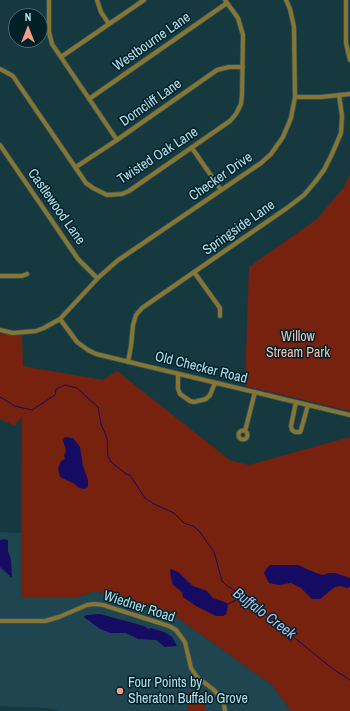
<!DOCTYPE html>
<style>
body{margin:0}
#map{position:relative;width:350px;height:711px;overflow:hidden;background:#163940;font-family:"Archivo Narrow",sans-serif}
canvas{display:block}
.north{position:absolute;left:8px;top:8px;width:40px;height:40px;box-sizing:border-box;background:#002027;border:1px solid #466d76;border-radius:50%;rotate:0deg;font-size:11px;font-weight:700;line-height:16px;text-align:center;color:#b0e0ec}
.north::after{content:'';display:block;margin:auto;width:14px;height:18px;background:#f49e89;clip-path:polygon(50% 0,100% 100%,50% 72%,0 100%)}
</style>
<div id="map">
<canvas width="350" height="711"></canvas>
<div class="north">N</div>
</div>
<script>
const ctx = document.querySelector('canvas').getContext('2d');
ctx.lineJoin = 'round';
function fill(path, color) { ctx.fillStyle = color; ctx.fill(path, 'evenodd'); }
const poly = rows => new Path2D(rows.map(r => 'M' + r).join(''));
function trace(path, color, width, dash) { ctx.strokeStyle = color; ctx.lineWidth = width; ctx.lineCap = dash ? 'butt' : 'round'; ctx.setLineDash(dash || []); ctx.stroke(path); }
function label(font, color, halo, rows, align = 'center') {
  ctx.font = font + ' "Archivo Narrow",sans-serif'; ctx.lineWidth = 3; ctx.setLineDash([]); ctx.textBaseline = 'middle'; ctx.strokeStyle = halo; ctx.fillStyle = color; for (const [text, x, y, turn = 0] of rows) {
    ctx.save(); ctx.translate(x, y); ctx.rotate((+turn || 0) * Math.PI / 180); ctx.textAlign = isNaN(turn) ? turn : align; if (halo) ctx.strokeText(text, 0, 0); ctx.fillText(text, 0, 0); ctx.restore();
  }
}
fill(poly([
 [0,532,22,533,21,598,75,598,95,591,175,616,272,685,291,711,61,711,47,708,0,706]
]), '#1f4650');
fill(poly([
 [350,174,350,411,245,386,249,267,317,219,344,187],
 [0,333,22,336,23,366,103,380,117,371,231,461,249,465,350,437,350,711,291,711,272,685,175,616,95,591,75,598,21,598,22,416,15,426,0,419],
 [187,692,202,692,205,693,205,711,187,711]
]), '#76220f');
fill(poly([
 [65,437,73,438,80,447,83,466,88,480,88,487,85,489,79,488,73,483,60,477,58,468,61,461,65,459,64,456,66,451,63,440],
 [4,539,8,540,8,551,11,559,12,578,0,567,0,540],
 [270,565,298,565,316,573,323,575,329,573,335,573,350,578,350,587,347,588,341,586,335,587,320,599,312,599,301,588,291,583,279,585,269,583,264,573,266,569],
 [171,569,178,572,193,586,207,591,213,598,227,603,228,606,226,614,223,616,216,616,196,606,183,597,182,592,173,585,171,578,170,570],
 [100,614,144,626,148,629,151,628,164,632,172,637,177,646,165,647,156,640,138,639,126,633,110,633,100,629,84,617,86,615]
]), '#150b63');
trace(poly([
 [0,397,15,406,32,410,55,395,56,389,65,385,77,388,98,407,101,424,107,438,108,456,111,462,126,474,130,475,145,498,154,504,174,513,184,523,193,526,199,531,214,552,222,581,226,585,244,597,333,669,350,680],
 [228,604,243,597]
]), '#150b63', 1);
const minor = poly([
 [49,0,49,32,52,44,117,140],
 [97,0,101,12,109,24],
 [346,0,346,43,350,60],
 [61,57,144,0],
 [0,69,13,76,19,85,86,183,93,188,107,195,122,194,129,191,230,121,236,114,241,104,242,95,243,35,238,18,225,0],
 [295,97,321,97,350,94],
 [89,99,227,3],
 [0,145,78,259,97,278],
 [192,148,221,190],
 [76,167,117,140,217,70,229,67,243,67],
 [194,272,220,308,220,316],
 [0,276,22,276,27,274],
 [60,319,77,342,88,350,96,354,350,415],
 [0,330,13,333,36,331,44,328,60,319,99,277,117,261,261,163,271,154,283,137,291,118,295,97,294,27,290,9,286,0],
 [128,362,131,346,133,325,136,315,142,308,287,208,304,195,315,182,324,170,332,154,341,133,342,116,339,95],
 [178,374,178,389,180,394,190,401,194,402,206,399,210,395,215,383],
 [296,402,291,426,292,430,295,432,300,432,301,430,308,405],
 '238.5 435a4.5 4.5 0 1 1 9 0a4.5 4.5 0 1 1-9 0Z',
 [245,431,255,392],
 [0,621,45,621,59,617,87,605,94,604,103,605,169,626,176,630,185,642,191,668,197,677,214,690,220,697,224,704,225,711]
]);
trace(minor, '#32575f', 5.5);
trace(minor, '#887531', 4);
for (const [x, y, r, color] of [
 [120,691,4,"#f49e89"]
]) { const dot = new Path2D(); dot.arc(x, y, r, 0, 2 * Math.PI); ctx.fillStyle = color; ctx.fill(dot); trace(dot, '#002027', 1.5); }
label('14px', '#b0e0ec', '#002027', [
 ["Westbourne Lane",152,42,-35],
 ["Dorncliff Lane",151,103,-35],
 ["Twisted Oak Lane",158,156,-33],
 ["Checker Drive",221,177,-35],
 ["Castlewood Lane",56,207,55],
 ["Springside Lane",239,228,-35],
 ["Old Checker Road",201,368,14],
 ["Wiedner Road",139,607,18]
]);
label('14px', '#f8bfb1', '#002027', [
 ["Willow",298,337],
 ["Stream Park",298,353]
]);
label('14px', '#b0e0ec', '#002027', [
 ["Four Points by",128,683],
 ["Sheraton Buffalo Grove",128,699]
], 'left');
label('italic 15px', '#b2beed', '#002027', [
 ["Buffalo Creek",264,614,37]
]);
</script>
